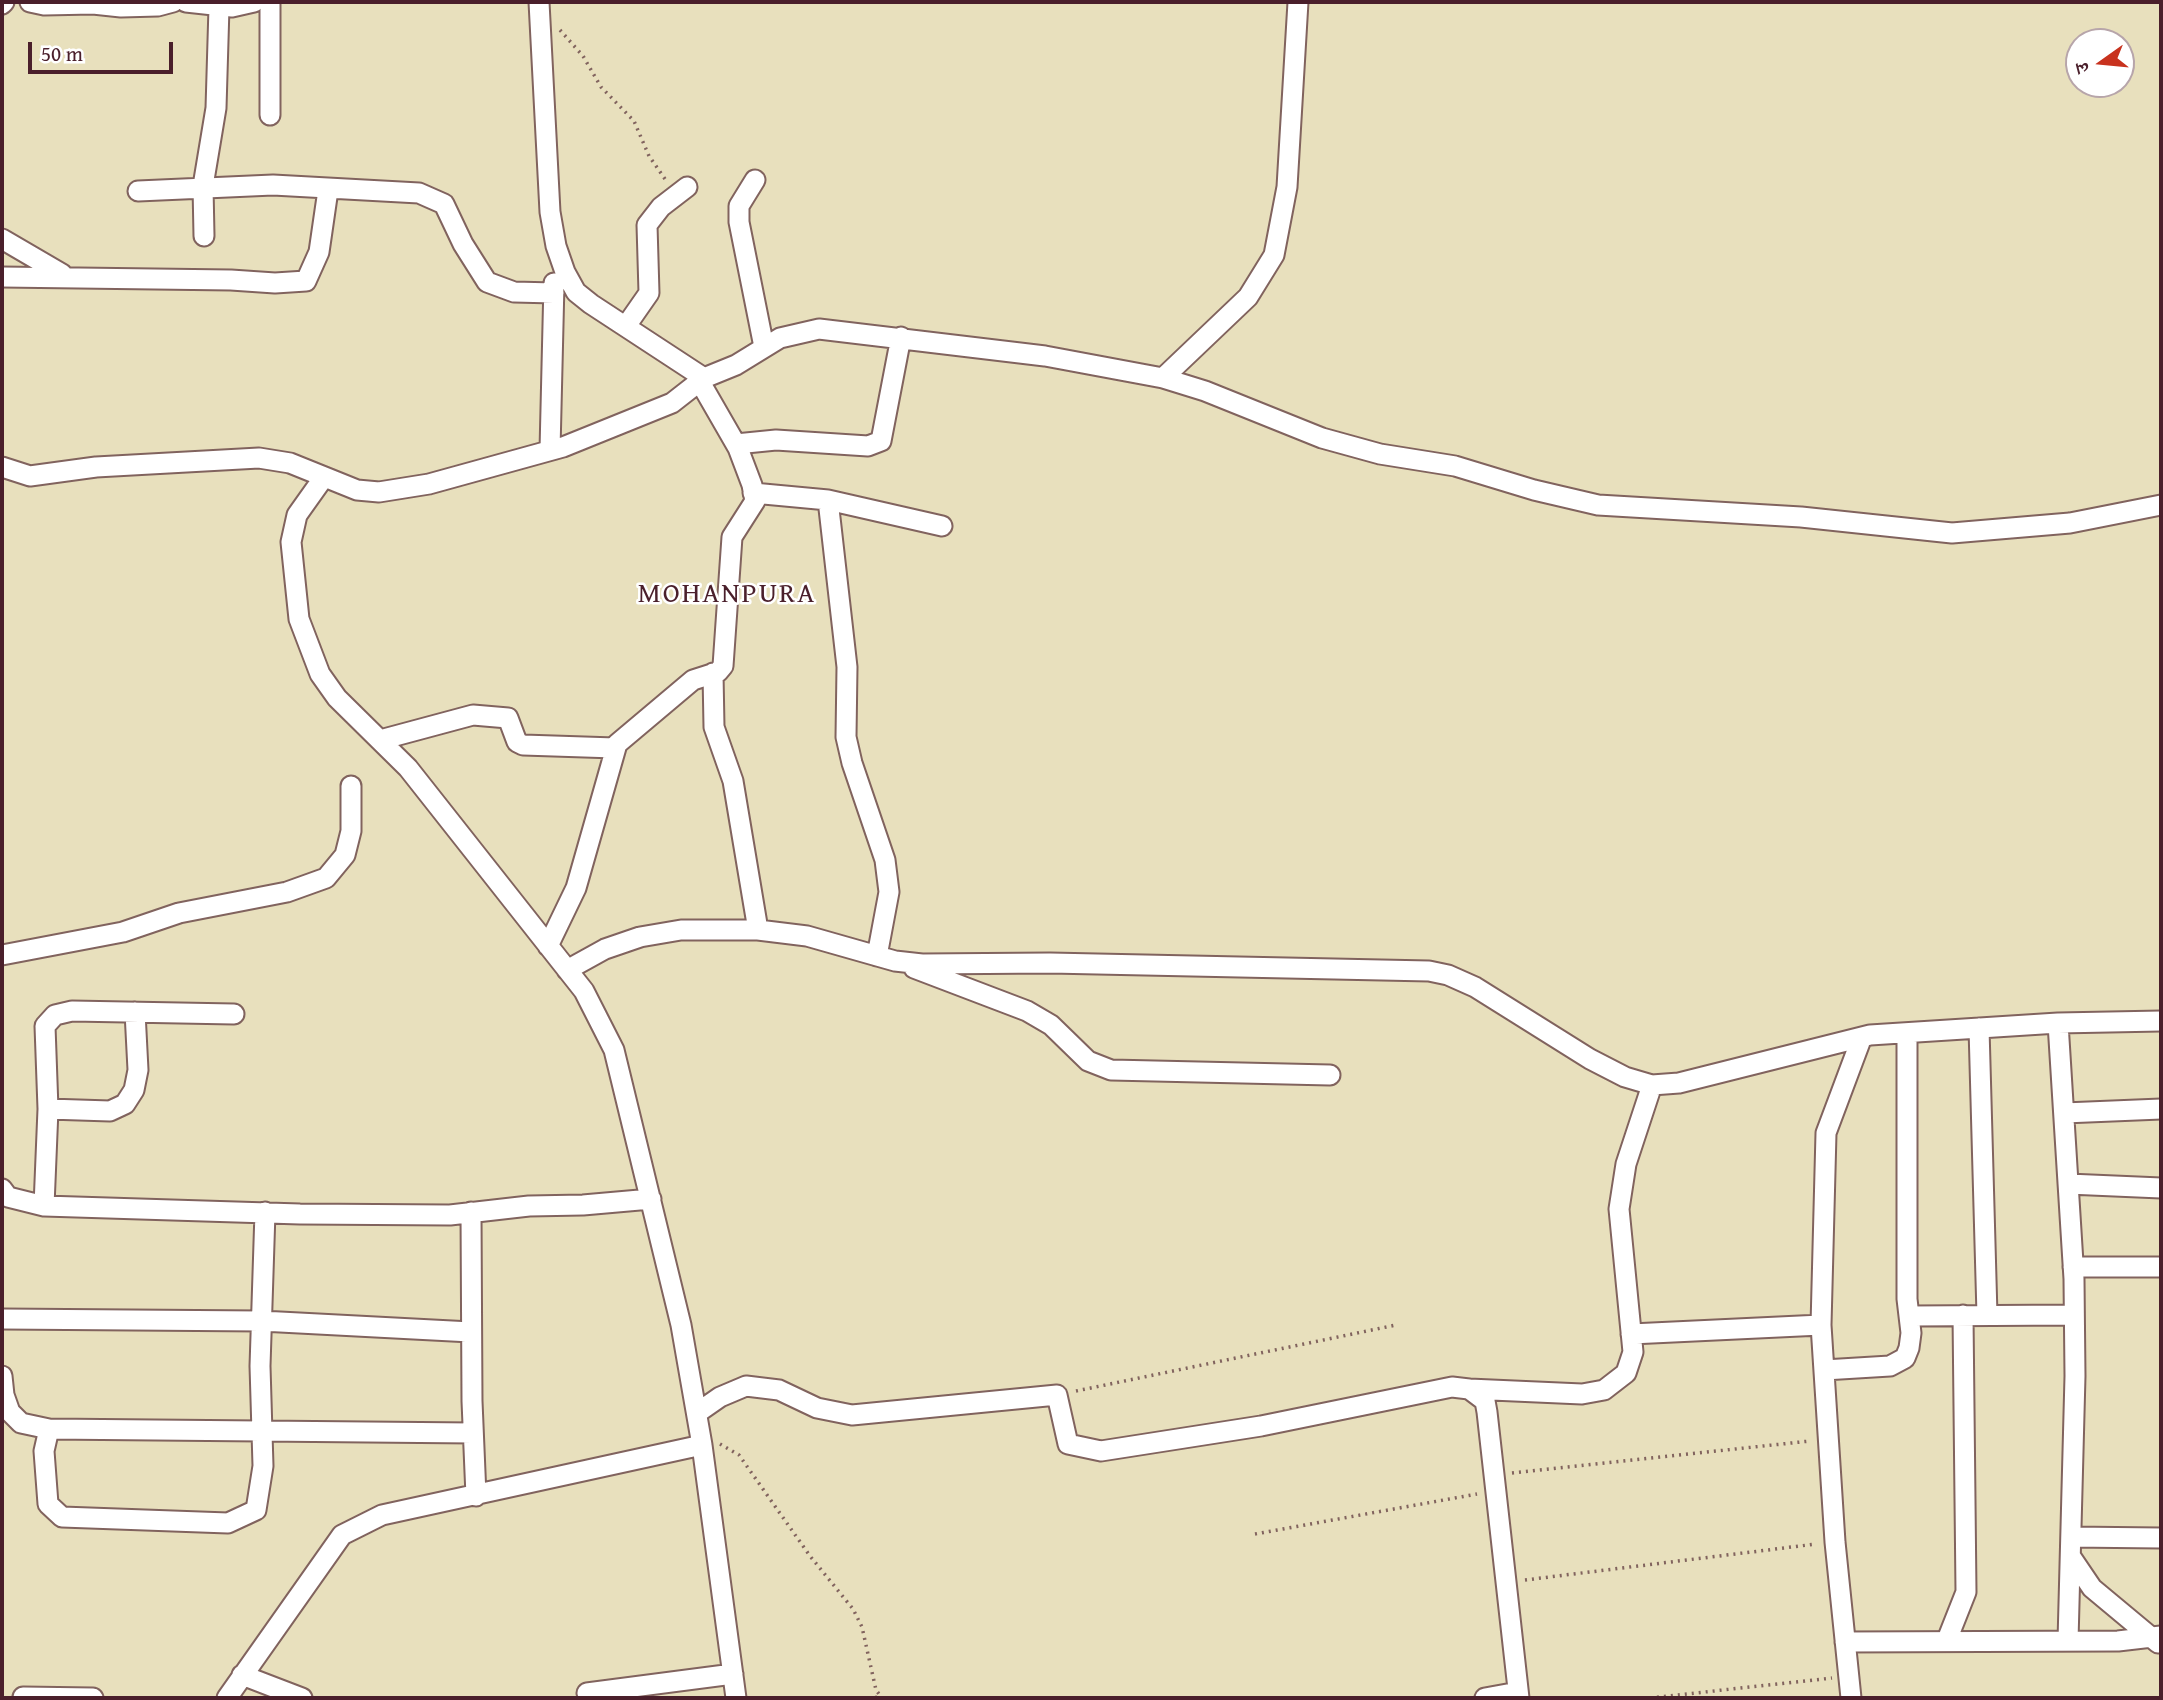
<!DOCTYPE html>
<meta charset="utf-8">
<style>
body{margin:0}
#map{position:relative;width:2163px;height:1700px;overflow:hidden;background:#e8e0bd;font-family:"Gentium Book Plus","Noto Serif Devanagari",serif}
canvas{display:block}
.frame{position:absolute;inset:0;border:4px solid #4a1f2b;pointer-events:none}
.north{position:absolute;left:2065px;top:28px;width:70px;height:70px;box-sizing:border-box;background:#fff;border:2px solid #b7a5aa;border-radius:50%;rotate:255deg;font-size:19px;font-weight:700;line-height:28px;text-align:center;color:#4a1f2b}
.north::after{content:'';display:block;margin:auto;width:24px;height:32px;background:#c8321e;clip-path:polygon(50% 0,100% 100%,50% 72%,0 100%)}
.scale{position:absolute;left:28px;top:42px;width:145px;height:32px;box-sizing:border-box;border:4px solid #4a1f2b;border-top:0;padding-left:9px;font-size:21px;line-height:24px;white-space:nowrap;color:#4a1f2b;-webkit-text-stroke:5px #fff;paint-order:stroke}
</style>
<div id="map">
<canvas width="2163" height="1700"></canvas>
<div class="frame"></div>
<div class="north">उ</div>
<div class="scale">50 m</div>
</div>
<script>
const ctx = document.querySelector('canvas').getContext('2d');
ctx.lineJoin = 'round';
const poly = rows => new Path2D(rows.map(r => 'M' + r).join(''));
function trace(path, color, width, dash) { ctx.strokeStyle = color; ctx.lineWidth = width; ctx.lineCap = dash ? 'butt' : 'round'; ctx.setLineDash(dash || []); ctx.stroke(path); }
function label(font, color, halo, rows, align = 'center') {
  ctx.font = font + ' "Gentium Book Plus",serif'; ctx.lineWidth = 5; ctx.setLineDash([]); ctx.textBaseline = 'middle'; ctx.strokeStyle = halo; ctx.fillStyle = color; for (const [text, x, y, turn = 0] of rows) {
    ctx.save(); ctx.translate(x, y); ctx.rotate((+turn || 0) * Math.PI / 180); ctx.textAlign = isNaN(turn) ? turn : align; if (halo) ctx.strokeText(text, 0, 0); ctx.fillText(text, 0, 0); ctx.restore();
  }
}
const minor = poly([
 [30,2,44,5,93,4,121,7,158,6,173,2],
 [186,2,232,7,254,2],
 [270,2,270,115],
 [539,2,550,212,556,246,565,272,576,292,591,304,704,378],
 [2,4,4,2],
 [755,180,739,206,739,222,764,347],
 [138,191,273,185,419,193,444,204,463,244,487,282,514,292,554,293],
 [204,236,203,186,216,108,219,7],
 [2,239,62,274],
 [2,277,231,280,275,283,306,281,319,252,328,190],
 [626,326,649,293,647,225,661,207,687,187],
 [1163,378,1248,297,1274,255,1287,187,1298,2],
 [736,444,776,440,868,446,881,441,901,337],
 [550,450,554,283],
 [2,467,30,476,96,467,259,458,290,463,357,490,379,492,429,484,563,447,672,403,704,378,736,365,780,338,819,329,1045,356,1163,378,1205,391,1322,438,1380,454,1455,466,1534,490,1598,505,1801,517,1952,533,2070,523,2161,505],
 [324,477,297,515,291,542,299,619,320,674,337,698,408,768,584,991,614,1050,681,1325,702,1445,736,1698],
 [753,493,828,500,942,526],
 [828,500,847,667,846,737,852,763,885,860,889,892,877,956],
 [713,673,714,727,733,781,758,930],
 [380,740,473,715,508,718,517,742,523,745,615,748],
 [548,946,576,888,617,744,693,680,718,672,723,666,732,537,755,501,752,485,738,448,700,382],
 [2,955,123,932,179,913,287,892,326,878,345,855,351,831,351,786],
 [914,968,1027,1011,1051,1025,1088,1061,1111,1070,1330,1075],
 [567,970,605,949,640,937,681,930,758,930,807,936,895,961,922,964,1050,963,1429,971,1448,975,1475,987,1590,1059,1625,1077,1652,1085,1679,1083,1870,1035,2058,1023,2161,1021],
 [2058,1023,2074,1279,2075,1376,2068,1641],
 [1979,1028,1987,1315],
 [48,1109,110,1111,125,1104,134,1090,138,1070,135,1012],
 [2064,1113,2161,1109],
 [2068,1184,2161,1188],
 [2,1189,8,1197,44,1206,300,1214,450,1215,529,1206,583,1205,651,1199],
 [44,1206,48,1109,45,1026,55,1015,72,1011,234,1014],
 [471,1212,472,1401,476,1496],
 [2073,1267,2161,1267],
 [1911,1316,2074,1315],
 [2,1319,261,1321,471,1332],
 [1631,1334,1821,1325],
 [1824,1370,1890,1366,1905,1358,1909,1348,1911,1333,1907,1299,1907,1034],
 [2,1376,4,1395,10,1412,21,1423,49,1429,473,1433],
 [1469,1389,1582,1394,1604,1390,1626,1373,1633,1352,1619,1209,1626,1164,1652,1085],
 [697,1413,720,1397,746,1386,779,1390,817,1408,852,1415,1057,1395,1068,1444,1101,1451,1261,1426,1452,1387,1469,1389,1485,1401,1487,1412,1519,1698],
 [49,1429,44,1451,48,1504,62,1517,228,1523,256,1510,263,1466,260,1366,265,1212],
 [2071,1537,2161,1538],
 [2071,1557,2092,1588,2158,1643],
 [1947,1640,1966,1592,1963,1315],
 [1845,1642,2118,1641,2161,1636],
 [242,1675,302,1698],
 [587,1693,733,1674],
 [23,1697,93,1698],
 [227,1698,342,1535,382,1515,702,1445],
 [1485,1698,1518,1692],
 [1851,1698,1835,1542,1821,1325,1826,1133,1862,1037]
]);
trace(minor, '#81635e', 23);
trace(poly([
 [560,30,583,56,601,87,634,121,649,156,665,179],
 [1076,1391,1396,1325],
 [720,1444,739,1455,810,1556,853,1609,862,1627,876,1690,882,1698],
 [1512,1473,1810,1441],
 [1255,1534,1477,1494],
 [1525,1580,1816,1544],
 [868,1698,882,1697],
 [1650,1698,1832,1678]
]), '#81635e', 3.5, [2, 5]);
trace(minor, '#fff', 19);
ctx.letterSpacing = '2px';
label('28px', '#4a1f2b', '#fff', [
 ["MOHANPURA",727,595]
]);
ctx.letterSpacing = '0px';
</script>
